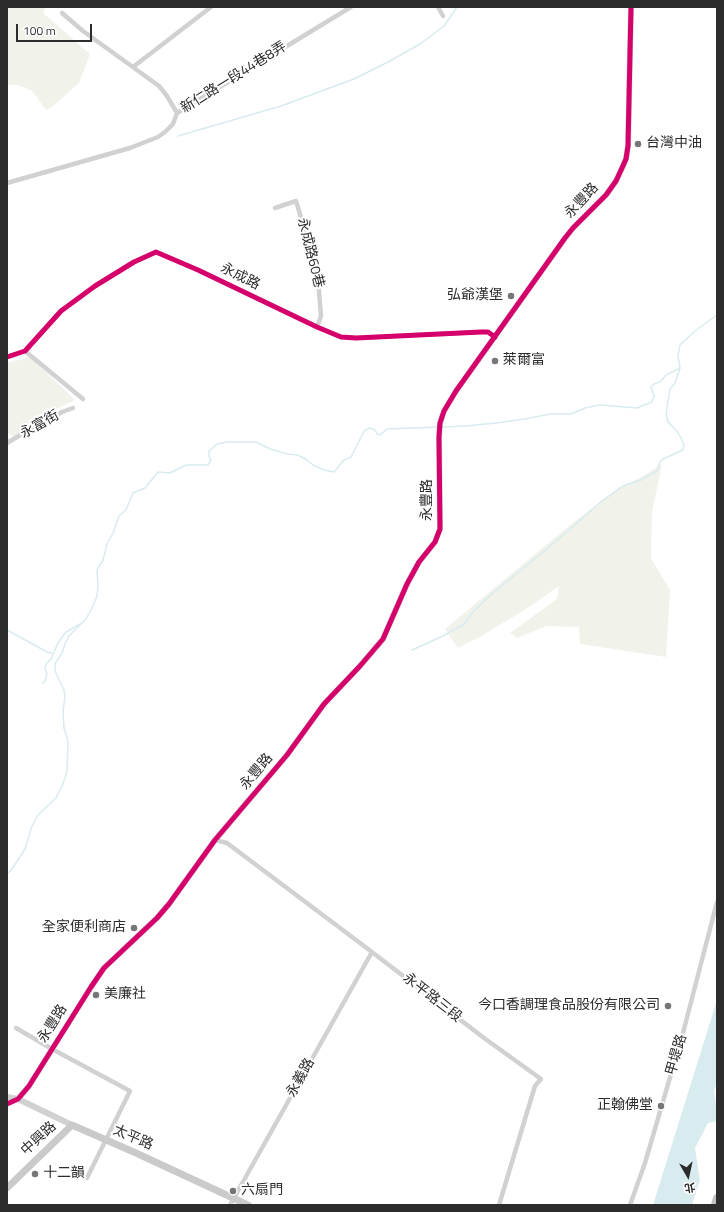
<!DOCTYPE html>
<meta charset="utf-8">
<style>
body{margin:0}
#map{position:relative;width:724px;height:1212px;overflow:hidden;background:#fff;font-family:"Titillium Web","Noto Sans TC",sans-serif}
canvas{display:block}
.frame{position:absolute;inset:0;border:8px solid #2c2c2c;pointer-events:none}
.north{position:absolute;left:668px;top:1156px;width:40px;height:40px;-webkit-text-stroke:3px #fff;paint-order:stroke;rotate:171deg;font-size:11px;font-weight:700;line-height:16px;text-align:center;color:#2c2c2c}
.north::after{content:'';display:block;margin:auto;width:14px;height:18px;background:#2c2c2c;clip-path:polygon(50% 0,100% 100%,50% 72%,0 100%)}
.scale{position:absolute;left:16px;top:24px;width:76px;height:18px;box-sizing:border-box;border:2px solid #2c2c2c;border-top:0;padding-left:5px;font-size:12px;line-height:14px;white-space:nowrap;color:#2c2c2c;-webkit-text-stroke:3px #fff;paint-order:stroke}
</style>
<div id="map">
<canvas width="724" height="1212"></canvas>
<div class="frame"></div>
<div class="north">北</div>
<div class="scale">100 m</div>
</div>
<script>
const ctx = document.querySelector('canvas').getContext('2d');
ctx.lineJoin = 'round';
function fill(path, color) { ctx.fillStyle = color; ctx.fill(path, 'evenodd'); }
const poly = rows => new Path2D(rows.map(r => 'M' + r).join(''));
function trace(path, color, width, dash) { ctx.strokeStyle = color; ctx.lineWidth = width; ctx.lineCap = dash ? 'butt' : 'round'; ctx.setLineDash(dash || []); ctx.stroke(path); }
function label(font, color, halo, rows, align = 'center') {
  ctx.font = font + ' "Titillium Web","Noto Sans TC",sans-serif'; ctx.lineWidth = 4; ctx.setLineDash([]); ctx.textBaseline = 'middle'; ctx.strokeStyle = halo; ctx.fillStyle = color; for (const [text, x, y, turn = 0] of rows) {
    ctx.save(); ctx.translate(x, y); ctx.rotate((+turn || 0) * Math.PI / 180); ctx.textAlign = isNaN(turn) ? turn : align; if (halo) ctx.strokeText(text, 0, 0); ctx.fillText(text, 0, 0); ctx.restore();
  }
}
fill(poly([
 [7,7,46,7,43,13,90,54,79,83,51,108,46,110,32,91,18,85,7,85],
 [30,356,75,400,40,417,25,426,15,437,7,433,7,363],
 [662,464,652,513,651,558,670,590,666,657,580,644,579,627,546,626,517,638,510,633,557,599,559,586,526,609,478,638,458,648,445,629,570,525,618,488,641,477]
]), '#f1f3eb');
fill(poly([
 [717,1000,717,1084,714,1090,717,1111,717,1121,708,1123,695,1148,700,1180,692,1205,653,1205]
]), '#d8ebef');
trace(poly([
 [178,136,281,106,354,79,388,62,420,44,444,26,457,7],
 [441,427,465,426,496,423,525,419,550,414,571,414,585,408,600,405,637,408,652,402,654,396,651,387,654,384,660,382,666,375,680,368],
 [7,630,49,653,50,652,53,654],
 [412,650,443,636,464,624,473,612,493,593,554,543,602,501,623,486,641,480,657,471,660,462,663,459,683,450,684,445,681,438,677,431,668,422,666,414,670,389,675,383,680,368,678,356,680,345,695,331,717,315],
 [43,683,45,681,47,674,45,668,46,664,51,659,58,643,66,632,80,624],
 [7,874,12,869,25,849,32,826,38,815,56,798,62,786,67,772,68,741,64,728,63,711,65,697,64,690,55,671,55,664,62,653,65,644,69,636,86,619,92,608,97,596,98,586,97,570,103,560,107,544,114,531,119,516,126,510,133,493,145,488,158,472,170,473,186,465,208,465,211,460,209,456,209,451,217,444,227,442,256,442,270,449,287,454,298,455,307,460,313,465,324,470,334,472,344,460,351,457,362,435,365,430,370,428,375,430,377,434,380,435,387,429,438,427]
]), '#d8ebef', 1.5);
trace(poly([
 [438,7,443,16],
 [62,13,83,31,159,86,167,96,177,113],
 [133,67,211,7],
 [7,183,130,148,158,137,165,132,173,124,177,113,351,7],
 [275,208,296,201,311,250,318,279,321,316,317,327],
 [25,351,83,399],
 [7,357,25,351,61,311,95,286,134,262,156,252,198,270,317,327,341,337,356,338,481,332,488,332,495,337],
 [7,443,37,425,62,412,73,408],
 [215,840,227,843,368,949,484,1038,541,1079,535,1086,499,1205],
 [16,1028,52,1049,130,1091,87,1178],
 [7,1104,18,1099],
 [230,1205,372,952],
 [630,1205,645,1163,683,1033,717,902]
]), '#d1d1d1', 4.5);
trace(poly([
 [7,1097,18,1099,72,1125],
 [18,1099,29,1086,91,987,104,968,157,918,169,904,215,840,287,755,324,704,360,666,383,639,407,584,419,562,435,542,440,529,439,437,440,423,444,411,456,391,565,238,573,228,606,195,616,181,622,168,626,159,628,146,631,7]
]), '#d1d1d1', 6);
trace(poly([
 [7,1188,72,1125,136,1153,248,1205]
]), '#cacaca', 7);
trace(poly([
 [715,1205,717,1198]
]), '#c1c1c1', 8);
trace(poly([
 [7,357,25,351,61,311,95,286,134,262,156,252,198,270,317,327,341,337,356,338,481,332,488,332,495,337],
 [7,1104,18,1099,29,1086,91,987,104,968,157,918,169,904,215,840,287,755,324,704,360,666,383,639,407,584,419,562,435,542,440,529,439,437,440,423,444,411,456,391,565,238,573,228,606,195,616,181,622,168,626,159,628,146,631,7]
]), '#d6006c', 5);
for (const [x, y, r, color] of [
 [638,144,4,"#767676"],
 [511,296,4,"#767676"],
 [495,361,4,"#767676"],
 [134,928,4,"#767676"],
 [96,995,4,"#767676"],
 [668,1006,4,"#767676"],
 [661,1106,4,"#767676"],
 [35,1174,4,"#767676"],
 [233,1191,4,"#767676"]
]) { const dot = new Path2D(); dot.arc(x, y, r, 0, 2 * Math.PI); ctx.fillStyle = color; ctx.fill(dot); trace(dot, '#fff', 1.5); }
label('14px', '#2c2c2c', '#fff', [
 ["新仁路一段44巷8弄",234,78,-32],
 ["永豐路",582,201,-47],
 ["永成路60巷",310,253,76],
 ["永成路",240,277,26],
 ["永富街",40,425,-29],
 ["永豐路",428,500,-90],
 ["永豐路",257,772,-50],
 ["永平路三段",432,998,38],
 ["永豐路",53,1024,-58],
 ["甲堤路",677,1055,-74],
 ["永義路",301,1078,-61],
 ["太平路",133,1138,23],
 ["中興路",39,1139,-43]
]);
label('14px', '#2c2c2c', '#fff', [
 ["台灣中油",646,144],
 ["弘爺漢堡",503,296,"right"],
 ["萊爾富",503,361],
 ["全家便利商店",126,928,"right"],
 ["美廉社",104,995],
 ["今口香調理食品股份有限公司",660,1006,"right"],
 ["正翰佛堂",653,1106,"right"],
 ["十二韻",43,1174],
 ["六扇門",241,1191]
], 'left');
</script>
